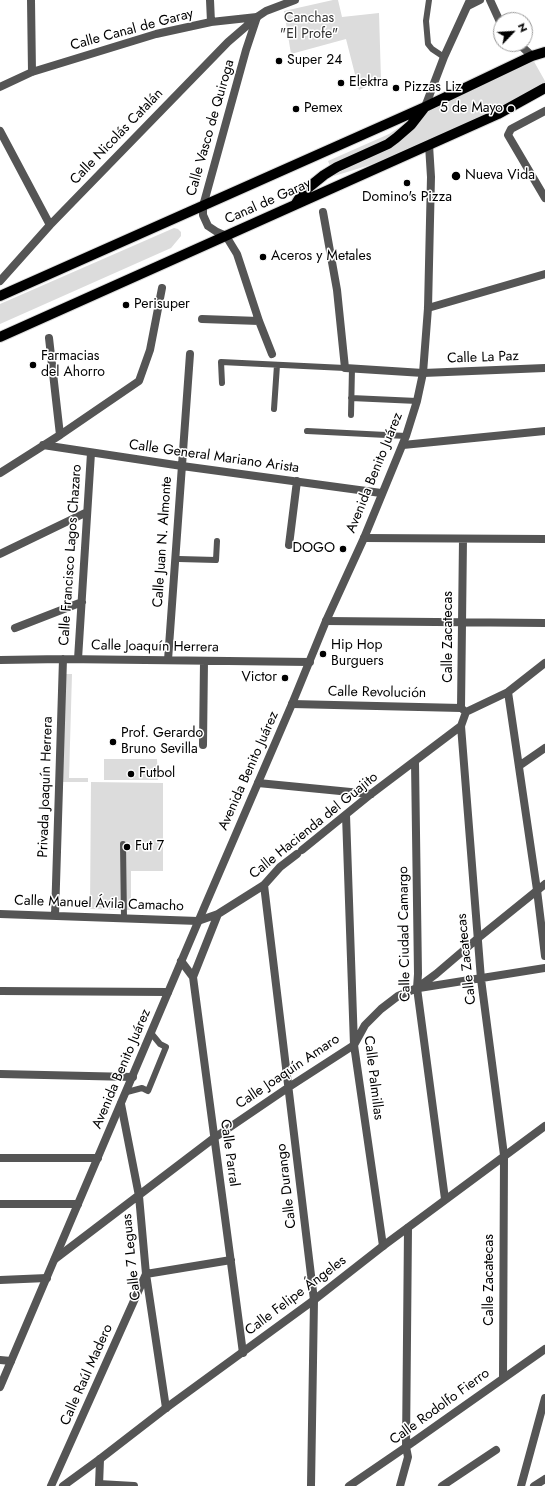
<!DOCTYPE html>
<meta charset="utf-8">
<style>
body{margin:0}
#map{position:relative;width:545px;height:1486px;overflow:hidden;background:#fff;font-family:Jost,sans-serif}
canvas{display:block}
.north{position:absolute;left:493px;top:12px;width:40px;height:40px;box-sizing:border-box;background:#fff;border:1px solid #999;border-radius:50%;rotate:65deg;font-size:11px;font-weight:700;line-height:16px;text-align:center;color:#000}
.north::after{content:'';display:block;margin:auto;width:14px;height:18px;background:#000;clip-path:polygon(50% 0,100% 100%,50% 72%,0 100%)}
</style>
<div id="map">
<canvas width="545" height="1486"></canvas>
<div class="north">N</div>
</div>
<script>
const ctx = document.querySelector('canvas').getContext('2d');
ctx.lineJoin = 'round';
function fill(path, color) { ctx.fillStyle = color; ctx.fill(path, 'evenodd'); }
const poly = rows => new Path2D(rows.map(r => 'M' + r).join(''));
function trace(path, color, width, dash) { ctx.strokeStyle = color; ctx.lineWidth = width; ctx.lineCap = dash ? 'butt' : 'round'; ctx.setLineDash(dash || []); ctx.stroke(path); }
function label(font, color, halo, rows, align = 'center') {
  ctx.font = font + ' Jost,sans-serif'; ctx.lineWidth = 3; ctx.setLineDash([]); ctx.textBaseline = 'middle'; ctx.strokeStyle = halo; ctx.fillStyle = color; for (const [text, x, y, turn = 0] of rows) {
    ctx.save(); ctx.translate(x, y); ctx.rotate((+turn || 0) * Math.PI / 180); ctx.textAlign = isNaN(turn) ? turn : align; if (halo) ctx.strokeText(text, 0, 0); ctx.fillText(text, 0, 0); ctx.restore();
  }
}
fill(poly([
 [333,0,338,0,342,17,379,13,381,80,359,90,346,39,291,54,284,11],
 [532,58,545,81,545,86,432,146,334,176,328,161,389,134,412,119],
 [174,228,178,229,181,232,181,236,171,248,0,324,0,304],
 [65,674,72,674,69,778,88,778,88,782,62,782],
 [104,759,157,759,158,780,104,780],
 [91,782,163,783,163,871,131,871,131,910,90,909]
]), '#dcdcdc');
const primary = poly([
 [295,205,303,192,324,175,337,167,388,144,396,138,411,125,425,107],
 [0,296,425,107,532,56,545,52],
 [0,337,498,114,545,88]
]);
trace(primary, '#dbdbdb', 12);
trace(poly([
 [429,0,426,21,428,44,432,49,444,57],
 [222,383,221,362,345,368],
 [351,398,417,401],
 [274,409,277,365],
 [351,415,352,368],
 [307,431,406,436],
 [179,559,216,560,217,541],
 [123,844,124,919],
 [127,1092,142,1088,148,1091,166,1047,160,1044,151,1033]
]), '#555', 6);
trace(poly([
 [477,939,545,884]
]), '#555', 8);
trace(poly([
 [31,0,32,72],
 [210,0,211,22],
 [468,6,480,0],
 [0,87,32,72,156,34,211,22,257,17],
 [545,111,511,129,508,135,545,198],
 [0,131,50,225],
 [323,212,337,290,345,368,423,373,545,368],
 [226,236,237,254,259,321,272,354],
 [0,281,50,225,228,42,257,17],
 [428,308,545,274],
 [202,319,259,321],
 [49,338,60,435],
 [43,445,182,466,381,493],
 [403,445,545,431],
 [0,473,60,435,139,381,150,350,162,288],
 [364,538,545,539],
 [463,539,461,708,466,712,461,726,481,979,504,1155,503,1378],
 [289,545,297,481],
 [0,554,87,512],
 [326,621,545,623],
 [15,628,82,602],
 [78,659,91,453],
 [0,660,63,659,310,662],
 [168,660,190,354],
 [508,692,537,890,545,956],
 [292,704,461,708],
 [466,712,508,692,545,663],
 [203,745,204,661],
 [415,762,418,974,417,988,445,1199],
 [519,766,545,748],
 [258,783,371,794],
 [346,815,354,1045,383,1246],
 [302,850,371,794,461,726],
 [264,885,314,1300,311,1486],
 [0,914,198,921,218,914,264,885,280,867,297,854],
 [55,916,63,659],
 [181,961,193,977,243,1353],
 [193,977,218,914],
 [419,988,545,968],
 [0,991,168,992],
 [0,1074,133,1077],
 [121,1104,139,1196,146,1274,166,1408],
 [0,1158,98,1158],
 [0,1204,78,1204],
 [55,1259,214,1138,289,1087,354,1045,365,1025,381,1009,398,996,417,988,436,974,477,939],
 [0,1280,47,1278],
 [0,1360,11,1361],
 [99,1484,134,1486],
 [51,1486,146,1274,231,1260],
 [99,1486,100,1459],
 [349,1486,406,1447,545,1349],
 [400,1486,408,1457,406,1447,408,1228],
 [442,1486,496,1450],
 [521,1486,545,1398],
 [534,1486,545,1479]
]), '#555', 8);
trace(poly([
 [490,0,501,24],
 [519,44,532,56],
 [425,107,444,57,470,0],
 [226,236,217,232,208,226,203,215,203,206,246,50,257,17,266,11,295,0],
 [0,1387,204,908,292,704,326,621,364,538,406,436,417,401,423,373,428,308,431,177,429,145],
 [63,1486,100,1459,166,1408,314,1300,383,1246,545,1126]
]), '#555', 8);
trace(primary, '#000', 10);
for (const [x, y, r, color] of [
 [279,61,4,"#000"],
 [341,83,4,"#000"],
 [396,88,4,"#000"],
 [296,109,4,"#000"],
 [511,109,4,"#000"],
 [456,176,5,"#000"],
 [407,183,4,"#000"],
 [263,257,4,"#000"],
 [126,305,4,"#000"],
 [33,365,4,"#000"],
 [343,549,4,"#000"],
 [323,654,4,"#000"],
 [285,678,4,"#000"],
 [113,742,4,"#000"],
 [131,774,4,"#000"],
 [127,847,4,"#000"]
]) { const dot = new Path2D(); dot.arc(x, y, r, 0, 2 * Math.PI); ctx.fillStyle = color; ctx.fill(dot); trace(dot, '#fff', 1.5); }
label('14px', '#333', '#fff', [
 ["Canchas",309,19],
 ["\"El Profe\"",309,35]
]);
label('14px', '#000', '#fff', [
 ["Calle Canal de Garay",132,30,-15],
 ["Calle Vasco de Quiroga",211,128,-74],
 ["Calle Nicolás Catalán",117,137,-46],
 ["Canal de Garay",268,202,-24],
 ["Calle La Paz",483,358,-2],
 ["Calle General Mariano Arista",214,457,8],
 ["Avenida Benito Juárez",375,473,-68],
 ["Calle Juan N. Almonte",163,542,-86],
 ["Calle Francisco Lagos Chazaro",71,555,-86],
 ["Calle Zacatecas",449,637,-90],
 ["Calle Joaquín Herrera",155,647,1],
 ["Calle Revolución",377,693,1],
 ["Avenida Benito Juárez",249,771,-66],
 ["Privada Joaquín Herrera",46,787,-88],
 ["Calle Hacienda del Guajito",314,826,-39],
 ["Calle Manuel Ávila Camacho",99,904,2],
 ["Calle Ciudad Camargo",405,934,-91],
 ["Calle Zacatecas",467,959,-96],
 ["Avenida Benito Juárez",122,1069,-67],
 ["Calle Joaquín Amaro",288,1072,-34],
 ["Calle Palmillas",373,1078,83],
 ["Calle Parral",229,1153,82],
 ["Calle Durango",287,1186,-97],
 ["Calle 7 Leguas",132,1257,-96],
 ["Calle Zacatecas",490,1280,-90],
 ["Calle Felipe Ángeles",296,1296,-37],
 ["Calle Raúl Madero",87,1375,-66],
 ["Calle Rodolfo Fierro",440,1407,-36]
]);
label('14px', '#000', '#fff', [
 ["Super 24",287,61],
 ["Elektra",349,83],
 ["Pizzas Liz",404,88],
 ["Pemex",304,109],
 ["5 de Mayo",503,109,"right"],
 ["Nueva Vida",465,176],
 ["Domino's Pizza",407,198,"center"],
 ["Aceros y Metales",271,257],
 ["Perisuper",134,305],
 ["Farmacias",41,357],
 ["del Ahorro",41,373],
 ["DOGO",335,549,"right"],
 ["Hip Hop",331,646],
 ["Burguers",331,662],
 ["Victor",277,678,"right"],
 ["Prof. Gerardo",121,734],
 ["Bruno Sevilla",121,750],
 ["Futbol",139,774],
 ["Fut 7",135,847]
], 'left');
</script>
